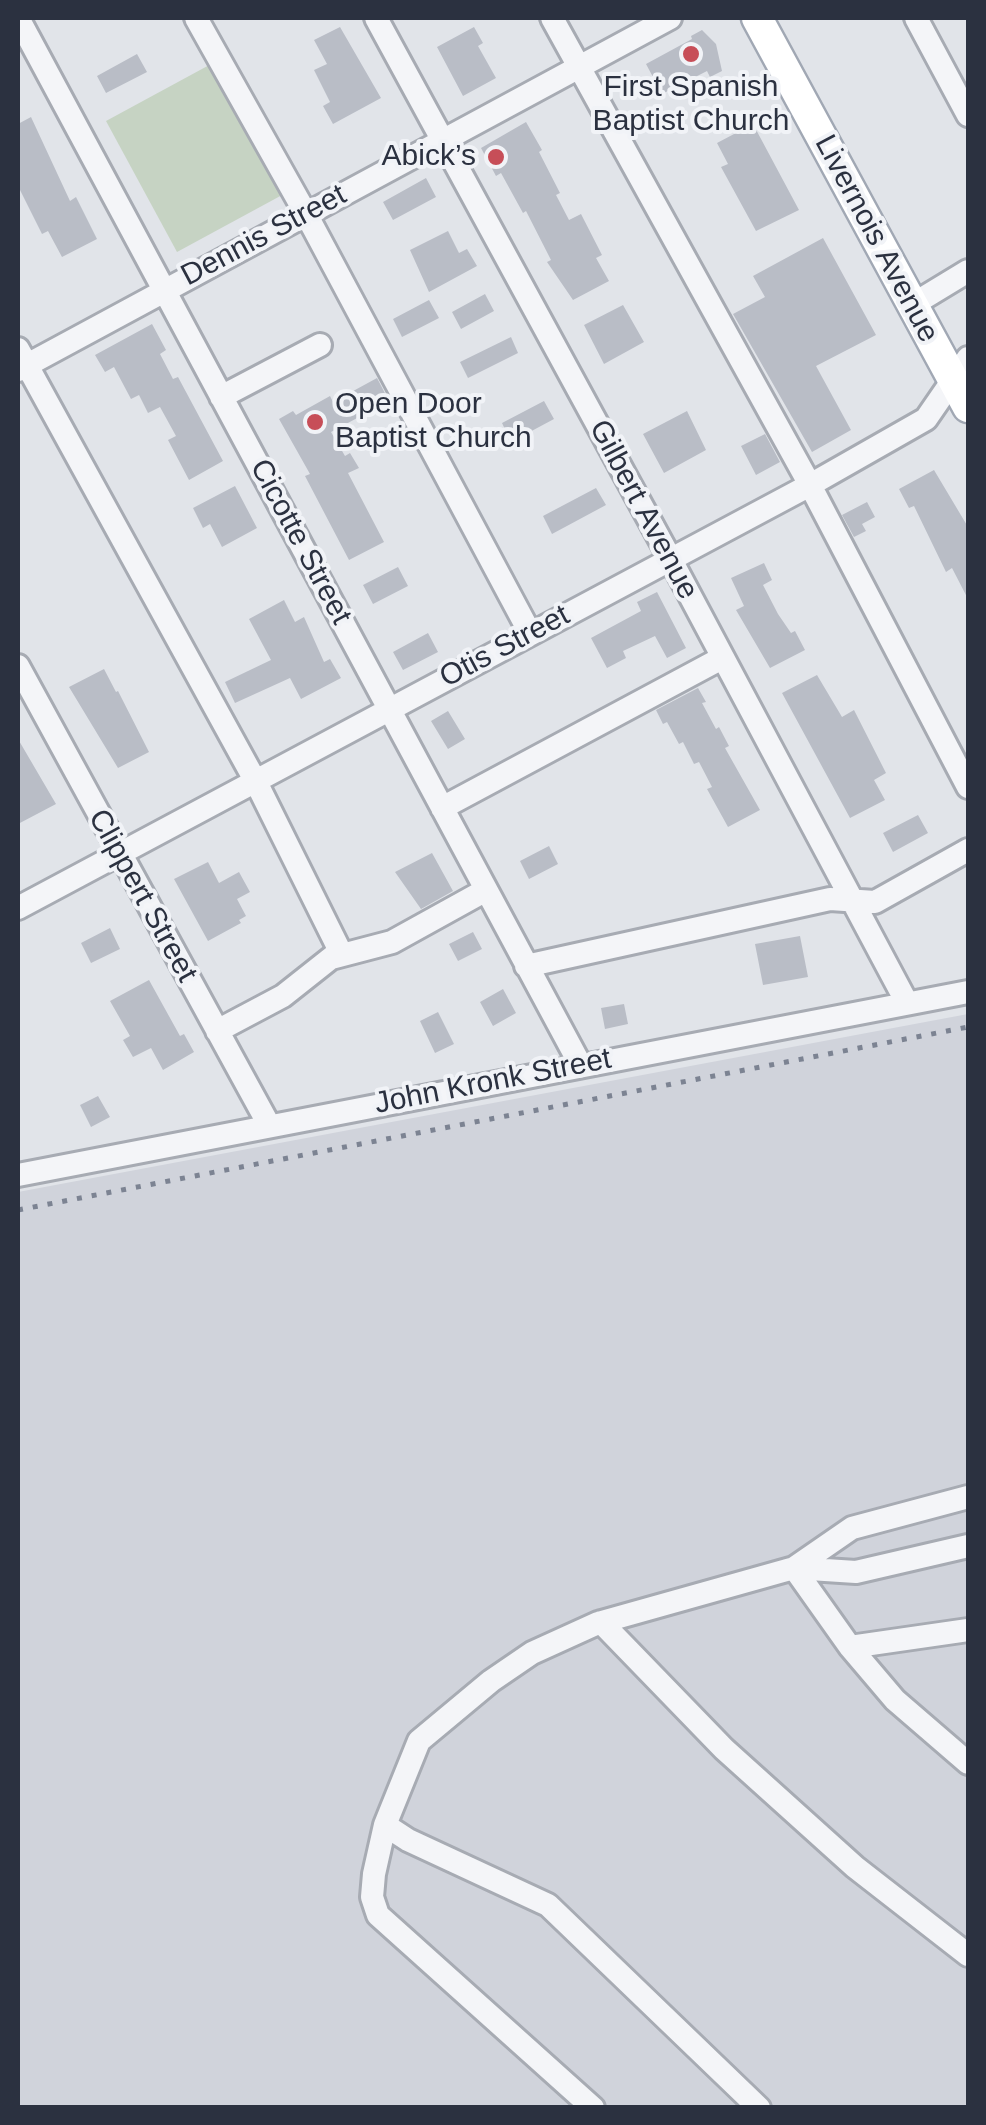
<!DOCTYPE html>
<meta charset="utf-8">
<style>
body{margin:0}
#map{position:relative;width:986px;height:2125px;overflow:hidden;background:#e1e4e9;font-family:Arial,sans-serif}
canvas{display:block}
.frame{position:absolute;inset:0;border:20px solid #2b3140;pointer-events:none}
</style>
<div id="map">
<canvas width="986" height="2125"></canvas>
<div class="frame"></div>
</div>
<script>
const ctx = document.querySelector('canvas').getContext('2d');
ctx.lineJoin = 'round';
function fill(path, color) { ctx.fillStyle = color; ctx.fill(path, 'evenodd'); }
const poly = rows => new Path2D(rows.map(r => 'M' + r).join(''));
function trace(path, color, width, dash) { ctx.strokeStyle = color; ctx.lineWidth = width; ctx.lineCap = dash ? 'butt' : 'round'; ctx.setLineDash(dash || []); ctx.stroke(path); }
function label(font, color, halo, rows, align = 'center') {
  ctx.font = font + ' Arial,sans-serif'; ctx.lineWidth = 8; ctx.setLineDash([]); ctx.textBaseline = 'middle'; ctx.strokeStyle = halo; ctx.fillStyle = color; for (const [text, x, y, turn = 0] of rows) {
    ctx.save(); ctx.translate(x, y); ctx.rotate((+turn || 0) * Math.PI / 180); ctx.textAlign = isNaN(turn) ? turn : align; if (halo) ctx.strokeText(text, 0, 0); ctx.fillText(text, 0, 0); ctx.restore();
  }
}
fill(poly([
 [968,1014,968,2107,18,2107,18,1192]
]), '#d0d3db');
fill(poly([
 [213,63,284,194,177,252,106,121]
]), '#c6d3c3');
fill(poly([
 [340,27,381,98,333,124,323,106,330,102,314,70,327,64,314,40],
 [474,27,483,43,478,46,496,78,463,96,437,47],
 [702,30,716,44,722,71,710,77,707,71,662,94,646,64,692,39,691,36],
 [137,54,147,72,106,93,97,76],
 [31,117,70,201,76,197,97,239,62,257,48,231,42,234,18,186,18,124],
 [526,122,542,150,539,152,560,193,556,195,569,220,581,214,602,255,596,258,609,281,573,300,547,262,551,260,526,211,523,213,501,173,496,176,481,148],
 [753,124,799,210,756,231,721,167,728,164,717,143],
 [426,178,436,197,393,220,383,202],
 [448,231,459,253,467,249,477,266,429,292,410,250],
 [823,238,876,335,816,366,851,430,812,452,733,314,765,297,753,276],
 [485,294,494,311,461,329,452,312],
 [429,300,439,318,402,337,393,319],
 [623,305,644,342,604,364,584,325],
 [152,324,166,350,160,354,173,379,178,377,223,461,189,480,168,440,176,436,160,407,148,413,139,395,131,399,114,367,105,372,95,355],
 [511,337,518,353,468,378,460,362],
 [377,378,389,401,331,432,345,456,350,453,359,468,348,473,384,542,349,560,305,476,310,474,279,419,293,411,296,415,330,396,333,402],
 [544,401,554,419,511,442,502,423],
 [687,411,706,450,664,473,643,434],
 [765,434,780,462,756,475,741,446],
 [934,470,968,527,968,599,952,568,946,572,914,506,909,508,899,489],
 [235,486,257,528,222,547,210,524,203,528,193,508],
 [596,488,606,505,552,534,543,516],
 [867,502,875,517,862,524,866,531,854,537,842,515],
 [764,563,772,580,763,585,778,614,791,633,795,631,805,650,770,668,736,610,744,606,731,578],
 [398,567,408,586,373,604,363,585],
 [657,592,686,648,667,658,655,636,623,651,626,658,607,668,591,638,641,611,637,602],
 [284,600,295,622,304,617,324,662,330,659,341,678,301,699,290,678,235,703,225,682,271,660,249,619],
 [428,633,438,652,403,670,393,652],
 [104,669,116,692,118,691,149,752,118,768,69,687],
 [817,675,842,717,854,710,886,773,874,780,885,800,850,818,782,693],
 [698,688,706,702,702,703,716,729,719,727,729,746,725,748,760,810,728,827,707,789,712,787,699,762,694,764,683,742,679,744,667,722,663,724,656,710],
 [448,711,465,739,448,749,431,721],
 [18,739,56,804,18,824],
 [918,815,928,833,893,852,883,833],
 [549,846,558,864,529,879,520,861],
 [432,853,453,891,421,909,395,872],
 [208,862,219,883,239,872,250,892,237,899,246,916,239,920,241,923,208,941,174,879],
 [110,928,120,949,91,963,81,943],
 [473,932,482,949,458,961,449,944],
 [800,936,808,977,763,985,755,944],
 [149,980,180,1036,184,1034,194,1052,163,1070,151,1048,133,1057,123,1040,130,1036,110,1001],
 [503,989,516,1013,493,1026,480,1002],
 [624,1004,628,1024,605,1029,601,1008],
 [438,1012,454,1044,435,1053,420,1021],
 [98,1096,110,1117,91,1127,80,1105]
]), '#b9bdc6');
const minor = poly([
 [18,18,581,1066],
 [196,18,306,214,530,633],
 [376,18,670,558,907,1003],
 [552,18,810,485,968,787],
 [916,18,968,115],
 [912,305,968,271],
 [18,349,256,782,341,953],
 [18,370,670,18],
 [221,397,320,345],
 [18,666,269,1125],
 [442,808,722,658],
 [18,908,810,485,926,419,968,358],
 [526,966,830,899,875,902,968,850],
 [217,1031,283,996,331,958,392,942,486,890],
 [18,1175,968,992],
 [794,1568,850,1647,895,1700,968,1763],
 [794,1568,852,1528,968,1497],
 [601,1622,724,1749,855,1867,968,1955],
 [850,1647,968,1630],
 [385,1825,374,1874,372,1897,378,1915,593,2108],
 [759,2108,548,1905,408,1840,385,1825,419,1741,491,1681,532,1653,598,1623,794,1568,856,1572,968,1546]
]);
const major = poly([
 [757,18,968,407]
]);
trace(minor, '#a7abb3', 28);
trace(major, '#a1a8b4', 35);
trace(minor, '#f4f5f8', 22);
trace(major, '#fff', 30);
trace(poly([
 [18,1210,968,1027]
]), '#7c8392', 5, [5, 10]);
for (const [x, y, r, color] of [
 [691,54,10,"#c74e58"],
 [496,157,10,"#c74e58"],
 [315,422,10,"#c74e58"]
]) { const dot = new Path2D(); dot.arc(x, y, r, 0, 2 * Math.PI); ctx.fillStyle = color; ctx.fill(dot); trace(dot, '#f1f3f7', 4); }
label('30px', '#2b3140', '#f1f3f7', [
 ["First Spanish",691,88],
 ["Baptist Church",691,122],
 ["Abick’s",476,157,"right"],
 ["Open Door",335,405,"left"],
 ["Baptist Church",335,439,"left"]
]);
label('30px', '#2b3140', '#f1f3f7', [
 ["Dennis Street",264,236,-28],
 ["Livernois Avenue",876,239,62],
 ["Gilbert Avenue",643,510,62],
 ["Cicotte Street",300,542,62],
 ["Otis Street",505,647,-28],
 ["Clippert Street",142,896,61],
 ["John Kronk Street",493,1082,-11]
]);
</script>
